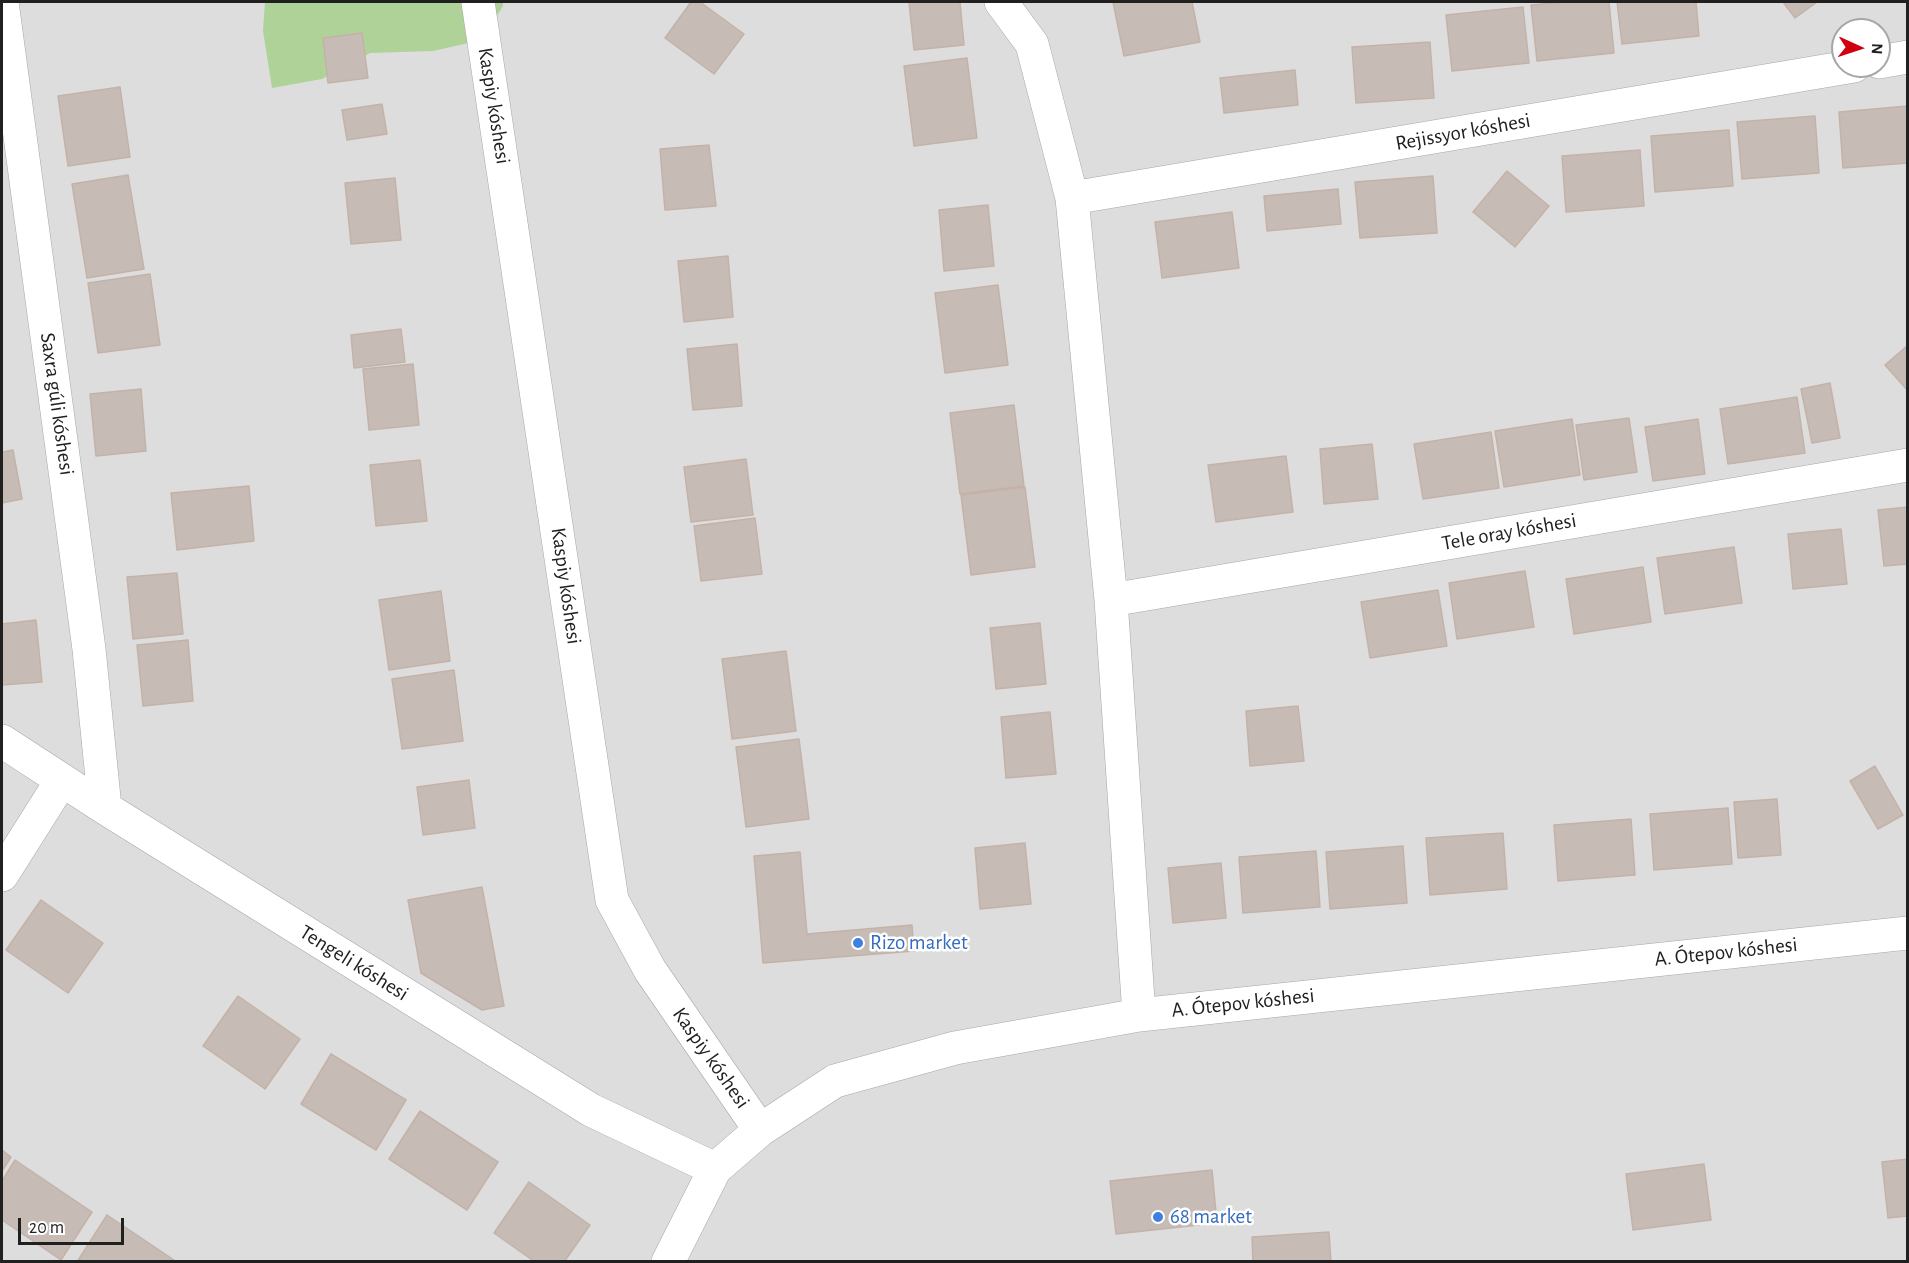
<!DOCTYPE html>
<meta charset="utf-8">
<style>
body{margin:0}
#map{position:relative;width:1909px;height:1263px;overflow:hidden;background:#f1ede7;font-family:"Alegreya Sans",sans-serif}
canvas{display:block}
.frame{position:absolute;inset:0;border:3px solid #202020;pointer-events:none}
.north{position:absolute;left:1831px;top:18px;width:60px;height:60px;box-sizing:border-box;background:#fff;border:2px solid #a6a6a6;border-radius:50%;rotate:93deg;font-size:16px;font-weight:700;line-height:24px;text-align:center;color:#202020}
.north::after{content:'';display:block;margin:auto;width:21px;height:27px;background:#d10010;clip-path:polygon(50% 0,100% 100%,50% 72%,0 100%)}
.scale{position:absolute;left:18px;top:1218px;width:106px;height:27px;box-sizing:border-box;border:3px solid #202020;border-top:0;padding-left:8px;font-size:18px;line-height:21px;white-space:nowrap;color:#202020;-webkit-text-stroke:4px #fff;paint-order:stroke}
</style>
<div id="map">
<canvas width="1909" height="1263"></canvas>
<div class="frame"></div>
<div class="north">N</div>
<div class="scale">20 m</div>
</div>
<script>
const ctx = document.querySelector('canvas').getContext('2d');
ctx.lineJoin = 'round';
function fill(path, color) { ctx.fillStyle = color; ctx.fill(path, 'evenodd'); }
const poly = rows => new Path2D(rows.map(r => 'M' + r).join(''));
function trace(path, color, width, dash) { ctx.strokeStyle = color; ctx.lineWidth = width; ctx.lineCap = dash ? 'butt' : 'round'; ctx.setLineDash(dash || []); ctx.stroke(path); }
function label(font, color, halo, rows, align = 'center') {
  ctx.font = font + ' "Alegreya Sans",sans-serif'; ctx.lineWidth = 5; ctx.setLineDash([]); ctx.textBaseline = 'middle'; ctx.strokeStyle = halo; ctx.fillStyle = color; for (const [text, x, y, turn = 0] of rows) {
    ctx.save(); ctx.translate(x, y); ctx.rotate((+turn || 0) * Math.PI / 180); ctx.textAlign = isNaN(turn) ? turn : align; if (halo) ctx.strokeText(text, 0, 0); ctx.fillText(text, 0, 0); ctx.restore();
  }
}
fill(poly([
 [2,2,1907,2,1907,1261,2,1261],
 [1843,30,1879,30,1879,66,1843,66]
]), '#dedddd');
fill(poly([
 [265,2,503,2,503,6,482,40,433,51,370,53,322,79,272,88,263,31]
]), '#afd299');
const building = poly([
 [691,2,700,2,744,34,714,74,665,38,691,2],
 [909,2,960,2,964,45,914,50,909,2],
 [1113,2,1192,2,1200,42,1124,56,1113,2],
 [1565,2,1609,2,1614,53,1537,61,1531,5,1565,2],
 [1617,2,1696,2,1699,36,1622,44,1617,2],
 [1783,2,1817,2,1795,18,1783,2],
 [1523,7,1529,63,1452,71,1446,15,1523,7],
 [362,33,368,78,328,83,323,38,362,33],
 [1430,42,1434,98,1356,103,1352,47,1430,42],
 [967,58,977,138,914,146,904,66,967,58],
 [1295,70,1298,105,1224,113,1220,78,1295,70],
 [120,87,130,157,68,166,58,96,120,87],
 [382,104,387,134,347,140,342,110,382,104],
 [1908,106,1908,163,1843,168,1839,112,1908,106],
 [1815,116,1819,173,1742,179,1737,122,1815,116],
 [1729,130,1733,186,1655,192,1651,136,1729,130],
 [709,145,716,206,665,210,660,149,709,145],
 [1640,150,1644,206,1566,212,1562,156,1640,150],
 [1507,171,1549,206,1515,247,1473,212,1507,171],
 [128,175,144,269,87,278,72,184,128,175],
 [1433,176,1437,233,1360,238,1355,182,1433,176],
 [395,178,401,240,351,244,345,183,395,178],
 [1338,189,1341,224,1267,231,1264,196,1338,189],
 [988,205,994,266,944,271,939,210,988,205],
 [1232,212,1239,268,1162,278,1155,222,1232,212],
 [728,256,733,317,684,322,678,261,728,256],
 [150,274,160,345,98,353,88,283,150,274],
 [998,285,1008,365,945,373,935,293,998,285],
 [401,329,405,362,354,368,351,335,401,329],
 [737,344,742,406,693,410,687,349,737,344],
 [1908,345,1908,391,1885,365,1908,345],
 [413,364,419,425,369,430,363,369,413,364],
 [1830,383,1840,438,1812,443,1801,389,1830,383],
 [141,389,146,451,96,456,90,394,141,389],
 [1797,397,1805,453,1728,464,1720,409,1797,397],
 [1014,405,1024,486,960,494,950,413,1014,405],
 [1629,418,1637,472,1584,480,1576,425,1629,418],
 [1572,419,1580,475,1504,487,1495,431,1572,419],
 [1698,419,1705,474,1653,481,1645,427,1698,419],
 [1491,432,1499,488,1423,499,1414,444,1491,432],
 [1372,444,1378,499,1324,504,1320,449,1372,444],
 [13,450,22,499,2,503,2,452,13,450],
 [1286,456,1293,512,1216,522,1208,465,1286,456],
 [746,459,753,515,691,522,684,467,746,459],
 [420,460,427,521,376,526,370,465,420,460],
 [249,486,254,541,177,550,171,493,249,486],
 [1025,487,1035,567,971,575,961,495,1025,487],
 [1908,507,1908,564,1884,566,1878,510,1908,507],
 [755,518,762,574,701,581,694,526,755,518],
 [1841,529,1847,584,1793,589,1788,534,1841,529],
 [1734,547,1742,603,1665,614,1657,558,1734,547],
 [1643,567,1651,622,1574,634,1566,579,1643,567],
 [1525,571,1534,627,1457,639,1449,583,1525,571],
 [177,573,183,634,133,639,127,577,177,573],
 [1438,590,1447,646,1370,658,1361,602,1438,590],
 [441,591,450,661,389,670,379,600,441,591],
 [36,620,42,682,2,685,2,624,36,620],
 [1040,623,1046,684,996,689,990,628,1040,623],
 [188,640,193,701,143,706,137,645,188,640],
 [786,651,796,731,732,739,722,659,786,651],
 [454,670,463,741,402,749,392,679,454,670],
 [1298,706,1304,761,1250,766,1246,711,1298,706],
 [1050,712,1056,774,1006,778,1001,717,1050,712],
 [799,739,809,819,746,827,736,747,799,739],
 [1875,766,1903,815,1878,829,1850,781,1875,766],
 [469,780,475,828,423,835,417,787,469,780],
 [1777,799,1781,855,1738,858,1734,802,1777,799],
 [1728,808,1732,864,1654,870,1650,814,1728,808],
 [1631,819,1635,875,1558,881,1554,825,1631,819],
 [1503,833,1507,889,1430,895,1426,838,1503,833],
 [1025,843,1031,904,980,909,975,848,1025,843],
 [1403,846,1407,903,1330,909,1326,852,1403,846],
 [1316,851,1320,907,1243,913,1239,857,1316,851],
 [800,852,807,934,912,925,914,951,763,963,754,856,800,852],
 [1221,863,1226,918,1173,923,1168,868,1221,863],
 [482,887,504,1006,482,1010,421,973,408,900,482,887],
 [41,900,103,943,68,993,6,950,41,900],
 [238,996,300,1039,265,1089,203,1046,238,996],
 [331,1054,406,1100,376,1150,301,1104,331,1054],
 [420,1111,498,1162,467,1210,389,1159,420,1111],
 [2,1150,11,1157,2,1171,2,1150],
 [1908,1159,1908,1216,1888,1218,1882,1162,1908,1159],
 [15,1160,92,1212,61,1260,2,1220,2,1181,15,1160],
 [1704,1164,1711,1220,1633,1230,1626,1174,1704,1164],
 [1212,1170,1217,1223,1116,1234,1110,1181,1212,1170],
 [529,1182,590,1225,564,1262,535,1262,494,1233,529,1182],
 [107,1215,177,1262,77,1262,107,1215],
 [1329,1232,1331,1262,1253,1262,1252,1237,1329,1232]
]);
fill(building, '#c6bcb5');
trace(building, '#c4b2a8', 1.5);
const minor = poly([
 [2,2,89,649,105,808],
 [478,2,612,900,650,970,760,1130],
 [1001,2,1032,44,1072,198,1111,600,1139,1015],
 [1879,62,1908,57],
 [1072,198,1854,66],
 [1111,600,1908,465],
 [2,741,105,808,591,1110,715,1169],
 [2,875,62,780],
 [668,1262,715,1169,760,1130,835,1081,955,1048,1139,1015,1908,933]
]);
trace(minor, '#a7a7a7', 34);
trace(minor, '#fff', 33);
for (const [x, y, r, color] of [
 [858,943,6,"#3f7fe0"],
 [1158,1217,6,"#3f7fe0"]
]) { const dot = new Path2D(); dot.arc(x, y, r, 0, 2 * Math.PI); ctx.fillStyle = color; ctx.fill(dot); trace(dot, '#fff', 2); }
label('21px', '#202020', '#fff', [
 ["Kaspiy kóshesi",494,106,81],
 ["Rejissyor kóshesi",1463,132,-10],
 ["Saxra gúli kóshesi",57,404,82],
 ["Tele oray kóshesi",1509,532,-10],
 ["Kaspiy kóshesi",566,586,82],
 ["A. Ótepov kóshesi",1726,952,-6],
 ["Tengeli kóshesi",354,963,32],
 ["A. Ótepov kóshesi",1243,1003,-6],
 ["Kaspiy kóshesi",711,1058,55]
]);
label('21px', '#366cbe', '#fff', [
 ["Rizo market",870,943],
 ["68 market",1170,1217]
], 'left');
</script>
